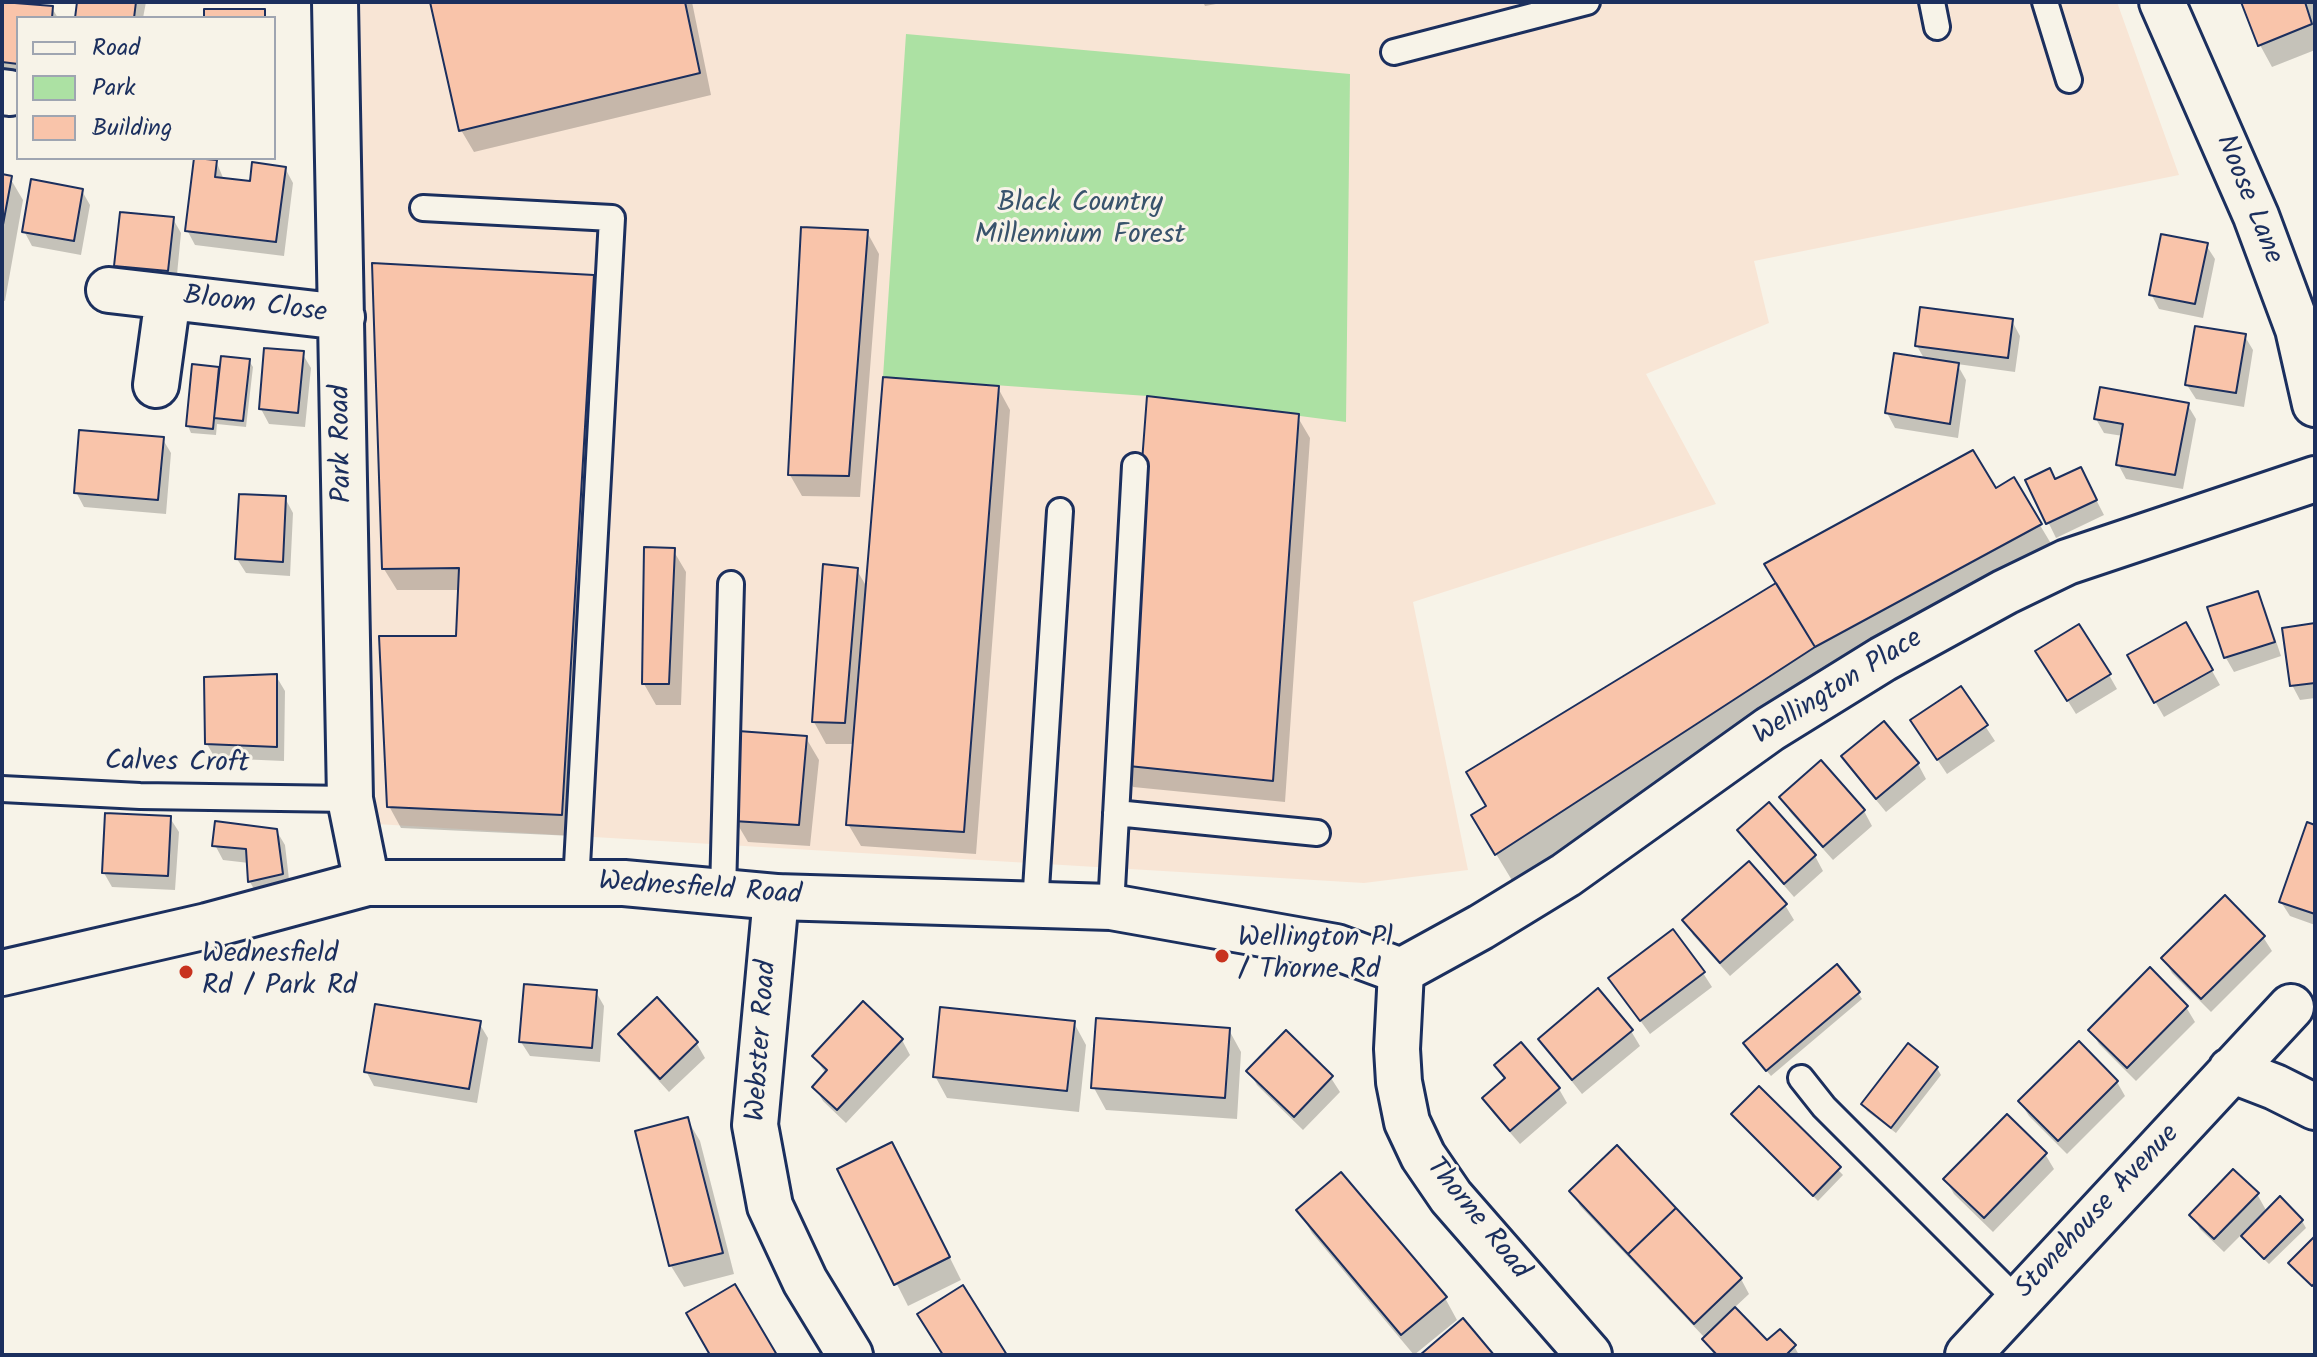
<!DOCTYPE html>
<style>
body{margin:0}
#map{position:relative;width:2317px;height:1357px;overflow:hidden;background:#f7f3e8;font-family:Kalam,sans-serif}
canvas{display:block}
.frame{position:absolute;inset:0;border:4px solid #1b2f5e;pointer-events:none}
.legend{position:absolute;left:16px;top:16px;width:260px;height:144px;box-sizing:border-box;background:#f7f3e8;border:2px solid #9fa5b1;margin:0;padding:10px 14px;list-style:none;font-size:24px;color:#1b2f5e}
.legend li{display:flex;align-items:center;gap:16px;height:40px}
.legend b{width:40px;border:2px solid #9fa5b1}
</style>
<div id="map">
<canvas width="2317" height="1357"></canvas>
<div class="frame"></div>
<ul class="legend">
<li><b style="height:10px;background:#f7f3e8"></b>Road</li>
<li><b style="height:22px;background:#ace1a3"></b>Park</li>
<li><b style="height:22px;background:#f9c4aa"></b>Building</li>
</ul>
</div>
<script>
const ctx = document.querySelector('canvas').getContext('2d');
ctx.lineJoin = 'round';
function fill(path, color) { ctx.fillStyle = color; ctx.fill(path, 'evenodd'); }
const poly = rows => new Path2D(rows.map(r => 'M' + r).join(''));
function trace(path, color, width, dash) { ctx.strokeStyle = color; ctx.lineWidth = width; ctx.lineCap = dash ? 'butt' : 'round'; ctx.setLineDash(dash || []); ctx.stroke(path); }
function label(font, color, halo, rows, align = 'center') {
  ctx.font = font + ' Kalam,sans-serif'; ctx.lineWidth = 6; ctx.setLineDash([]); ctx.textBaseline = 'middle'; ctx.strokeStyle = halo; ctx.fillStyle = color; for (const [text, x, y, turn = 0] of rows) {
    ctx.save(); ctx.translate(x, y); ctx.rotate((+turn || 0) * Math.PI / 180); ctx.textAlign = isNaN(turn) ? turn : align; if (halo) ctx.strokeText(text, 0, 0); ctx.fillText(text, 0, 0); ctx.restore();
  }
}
fill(poly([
 [359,2,2117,2,2179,175,1754,261,1769,323,1646,374,1716,504,1413,602,1468,870,1364,883,376,824]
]), '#f8e5d5');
fill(poly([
 [906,34,1350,74,1346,422,1147,396,883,377]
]), '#ace1a3');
fill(poly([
 [2,2,52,8,58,18,18,18,18,77,2,74],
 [79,2,146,2,143,18,77,18],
 [225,2,276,2,276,3,225,3],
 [432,2,692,2,711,95,474,152,461,130],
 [1203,2,1227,2,1205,6],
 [2243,2,2315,2,2315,50,2272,67,2260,45],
 [216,161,224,180,251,183,285,168,293,183,284,256,195,245,187,230],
 [2,176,10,178,23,200,5,301,2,300],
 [82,191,90,205,81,255,32,246,24,231],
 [173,219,181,233,176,285,124,280,116,265],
 [867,232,879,254,860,497,802,496,790,475],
 [2206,245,2215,259,2203,318,2159,309,2151,294],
 [593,277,606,299,573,836,401,828,389,806,458,638,460,590,397,590,384,569],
 [2012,321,2020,336,2015,372,1957,364,1966,380,1958,438,1895,428,1887,413,1925,360,1917,346],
 [2244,335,2253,350,2244,407,2196,399,2187,385],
 [302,353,311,368,305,427,269,424,261,409],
 [249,361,253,367,246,427,217,424,216,435,191,433,188,426,194,366,221,369],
 [998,388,1010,410,976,854,861,846,848,824,855,744,826,744,814,722,856,569,868,589],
 [2187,404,2196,419,2183,489,2126,479,2118,464,2123,436,2104,433,2096,419],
 [1297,416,1310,438,1285,802,1133,787,1121,765],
 [162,438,171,453,166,514,84,507,76,492],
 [2013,480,2056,552,1831,675,1513,882,1490,844],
 [2028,481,2088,484,2104,515,2056,538],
 [285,498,293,513,290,576,246,573,237,559],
 [673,550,686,572,681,705,656,705,644,684],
 [2257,593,2265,608,2281,656,2234,672,2226,658,2210,609],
 [2186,625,2220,685,2164,717,2129,656],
 [2315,625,2315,698,2300,700,2292,685],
 [2046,666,2109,675,2117,689,2076,714],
 [276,676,285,691,284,761,215,758,207,744],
 [1960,688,1995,741,1947,774,1921,735],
 [1884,724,1918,764,1926,779,1886,812,1852,771,1843,757],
 [806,738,819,760,810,846,748,842,735,820],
 [1821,763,1864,811,1872,826,1833,860,1790,812,1782,797],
 [1769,804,1815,856,1823,871,1794,897,1748,844,1740,830],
 [170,818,179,832,175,890,112,887,104,873],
 [2315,827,2315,925,2290,916,2281,902],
 [276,830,285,845,290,888,258,896,250,882,249,863,223,860,215,845],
 [1749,864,1785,905,1794,920,1730,976,1693,935,1685,920],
 [2263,937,2272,951,2211,1012,2172,973,2164,959],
 [1703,973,1712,987,1650,1034,1610,979],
 [596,992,604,1006,600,1062,530,1056,521,1042],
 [1858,993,1862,999,1771,1076,1749,1050],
 [656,1000,697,1044,705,1058,669,1092,629,1048,621,1034],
 [863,1004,902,1040,910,1055,846,1123,823,1101,815,1087,826,1074,814,1056],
 [2186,1007,2195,1022,2136,1081,2099,1044,2090,1030],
 [479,1023,488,1038,477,1103,374,1086,366,1071],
 [1074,1023,1086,1045,1079,1112,947,1098,935,1076],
 [1229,1030,1241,1052,1237,1119,1106,1110,1094,1088],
 [1631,1031,1640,1046,1582,1094,1549,1053,1540,1039],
 [1286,1033,1331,1078,1340,1092,1303,1130,1257,1085,1249,1071],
 [1497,1066,1559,1089,1567,1103,1520,1144,1493,1113,1484,1099,1505,1081],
 [1937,1068,1941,1075,1896,1133,1867,1111,1863,1105],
 [2117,1082,2125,1096,2067,1154,2029,1116,2020,1102],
 [1759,1089,1843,1175,1818,1201,1733,1115],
 [687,1119,700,1141,734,1274,684,1287,671,1266,637,1133],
 [1617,1148,1741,1279,1749,1294,1734,1308,1767,1343,1794,1346,1799,1355,1714,1355,1705,1338,1580,1206,1572,1191],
 [2045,1154,2054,1169,1993,1232,1954,1194,1946,1180],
 [904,1166,961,1280,908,1306,839,1170],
 [2257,1194,2267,1212,2302,1221,2306,1228,2269,1264,2247,1243,2242,1234,2224,1252,2200,1229,2192,1215],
 [1299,1211,1445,1298,1457,1320,1414,1355,1312,1233]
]), '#0003');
const building = poly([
 [2,2,53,6,52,18,18,18,18,64,2,62,2,2],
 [77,2,136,2,134,18,75,18,77,2],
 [430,2,685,2,700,73,459,131,430,2],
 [2241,2,2305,2,2312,24,2258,46,2241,2],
 [204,9,265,9,265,18,204,18,204,9],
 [194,158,217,160,215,177,250,181,252,162,286,167,276,242,185,231,194,158],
 [2,174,12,176,2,230,2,174],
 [31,179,83,189,74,241,22,232,31,179],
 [120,212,174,217,168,271,114,266,120,212],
 [801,227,868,230,849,476,788,475,801,227],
 [2161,234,2208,243,2195,304,2149,295,2161,234],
 [372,263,594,275,562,815,387,807,379,636,456,636,459,568,382,569,372,263],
 [1920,307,2013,319,2008,358,1915,346,1920,307],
 [2195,326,2246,334,2236,393,2185,385,2195,326],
 [264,348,304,351,298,413,259,409,264,348],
 [1894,353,1959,363,1950,424,1885,413,1894,353],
 [221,356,250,359,243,421,214,418,221,356],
 [192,364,219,367,213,429,186,426,192,364],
 [883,377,999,386,964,832,846,825,883,377],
 [2100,387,2189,403,2175,475,2116,465,2123,424,2094,419,2100,387],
 [1147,396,1299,414,1273,781,1119,765,1147,396],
 [79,430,164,437,158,500,74,493,79,430],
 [1973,450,1996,488,2014,477,2042,524,1815,647,1764,564,1973,450],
 [2081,467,2097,500,2046,524,2025,480,2050,468,2055,479,2081,467],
 [239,494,286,496,283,562,235,559,239,494],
 [644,547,675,548,669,684,642,684,644,547],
 [823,564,858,568,845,723,812,722,823,564],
 [1776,583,1815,647,1495,855,1471,815,1486,806,1466,772,1776,583],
 [2258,591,2275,642,2224,658,2207,607,2258,591],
 [2186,622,2213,670,2154,703,2127,655,2186,622],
 [2315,623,2315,683,2290,686,2282,628,2315,623],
 [2079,624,2111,674,2067,701,2035,651,2079,624],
 [277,674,277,747,205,744,204,677,277,674],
 [1961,686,1988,725,1937,760,1910,720,1961,686],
 [1884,721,1919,763,1876,799,1841,756,1884,721],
 [738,731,807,736,799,825,733,821,738,731],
 [1821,760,1865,810,1823,847,1779,797,1821,760],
 [1769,802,1816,855,1784,884,1737,830,1769,802],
 [105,813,171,816,168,876,102,873,105,813],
 [215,821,277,829,283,874,248,882,246,849,212,846,215,821],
 [2307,822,2315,825,2315,914,2279,902,2307,822],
 [1749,861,1787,904,1720,963,1682,920,1749,861],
 [2225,895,2265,936,2201,999,2161,958,2225,895],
 [1673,929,1705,972,1640,1021,1608,978,1673,929],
 [1837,964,1860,992,1766,1071,1743,1043,1837,964],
 [2150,967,2188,1006,2127,1068,2088,1030,2150,967],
 [524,984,597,990,592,1048,519,1042,524,984],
 [1598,988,1633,1030,1572,1080,1538,1039,1598,988],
 [657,997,698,1042,660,1079,618,1034,657,997],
 [863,1001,903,1039,837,1110,812,1087,827,1070,812,1056,863,1001],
 [375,1004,481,1021,469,1089,364,1072,375,1004],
 [940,1007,1075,1021,1067,1091,933,1077,940,1007],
 [1096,1018,1230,1028,1225,1098,1091,1088,1096,1018],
 [1286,1030,1333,1076,1294,1117,1246,1071,1286,1030],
 [2079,1041,2118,1081,2058,1141,2018,1101,2079,1041],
 [1521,1042,1560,1088,1510,1131,1482,1098,1505,1078,1494,1065,1521,1042],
 [1908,1043,1938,1067,1891,1128,1861,1104,1908,1043],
 [1759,1086,1841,1167,1813,1196,1731,1114,1759,1086],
 [2007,1114,2047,1153,1984,1218,1943,1179,2007,1114],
 [688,1117,723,1253,669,1266,635,1131,688,1117],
 [892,1142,950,1257,894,1285,837,1169,892,1142],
 [1617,1145,1676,1208,1628,1254,1569,1191,1617,1145],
 [2233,1169,2259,1193,2214,1239,2189,1215,2233,1169],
 [1341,1172,1447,1297,1401,1335,1296,1210,1341,1172],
 [2280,1196,2303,1220,2264,1259,2241,1236,2280,1196],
 [1676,1208,1742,1278,1694,1324,1628,1254,1676,1208],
 [2315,1236,2315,1283,2312,1286,2288,1263,2315,1236],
 [735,1284,777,1355,710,1355,686,1313,735,1284],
 [963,1285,1007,1355,943,1355,917,1314,963,1285],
 [1735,1307,1767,1340,1780,1329,1796,1345,1786,1355,1717,1355,1702,1339,1735,1307],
 [1463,1318,1494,1355,1420,1355,1463,1318]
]);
fill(building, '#f9c4aa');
trace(building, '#1b2f5e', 2);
const service = poly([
 [1932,2,1937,27],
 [2045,2,2069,80],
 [1394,52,1587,2],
 [423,208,612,218,576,884],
 [2,789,140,796,350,799],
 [1116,813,1317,833],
 [723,892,731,584],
 [1035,905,1060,511],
 [1111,907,1135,466],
 [1801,1078,1824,1107,2018,1301]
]);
const minor = poly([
 [335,2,350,799,367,883],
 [2,92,10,93],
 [109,290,342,317],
 [156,385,168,297],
 [776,897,755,1125,770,1206,805,1281,850,1355],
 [2231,1070,2275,1087,2315,1107],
 [1968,1355,2291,1007]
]);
const tertiary = poly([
 [2162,2,2256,216,2298,329,2315,404],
 [1401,971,1397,1049,1399,1082,1407,1122,1423,1156,1451,1197,1589,1355]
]);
const secondary = poly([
 [2,973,207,926,367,883,624,883,776,897,1111,907,1336,947,1401,971,1481,927,1566,875,1770,729,1883,659,2005,592,2067,562,2315,479]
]);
trace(service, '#1b2f5e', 30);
trace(minor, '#1b2f5e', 50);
trace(tertiary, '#1b2f5e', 50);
trace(secondary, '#1b2f5e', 50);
trace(service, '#f7f3e8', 24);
trace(minor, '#f7f3e8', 44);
trace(tertiary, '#f7f3e8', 44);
trace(secondary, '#f7f3e8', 44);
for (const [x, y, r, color] of [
 [1222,956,8,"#c8321e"],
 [186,972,8,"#c8321e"]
]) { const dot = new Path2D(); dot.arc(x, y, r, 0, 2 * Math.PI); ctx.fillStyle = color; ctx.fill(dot); trace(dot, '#f7f3e8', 3); }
label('28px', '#1b2f5e', '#f7f3e8', [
 ["Noose Lane",2247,200,68],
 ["Bloom Close",255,307,7],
 ["Park Road",344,444,-91],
 ["Wellington Place",1839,689,-32],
 ["Calves Croft",177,765,1],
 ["Wednesfield Road",700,891,4],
 ["Webster Road",764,1041,-86],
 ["Stonehouse Avenue",2099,1213,-47],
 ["Thorne Road",1476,1220,51]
]);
label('28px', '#38536c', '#f7f3e8', [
 ["Black Country",1080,205],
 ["Millennium Forest",1080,237]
]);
label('28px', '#1b2f5e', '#f7f3e8', [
 ["Wellington Pl",1238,940],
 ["/ Thorne Rd",1238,972],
 ["Wednesfield",202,956],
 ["Rd / Park Rd",202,988]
], 'left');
</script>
